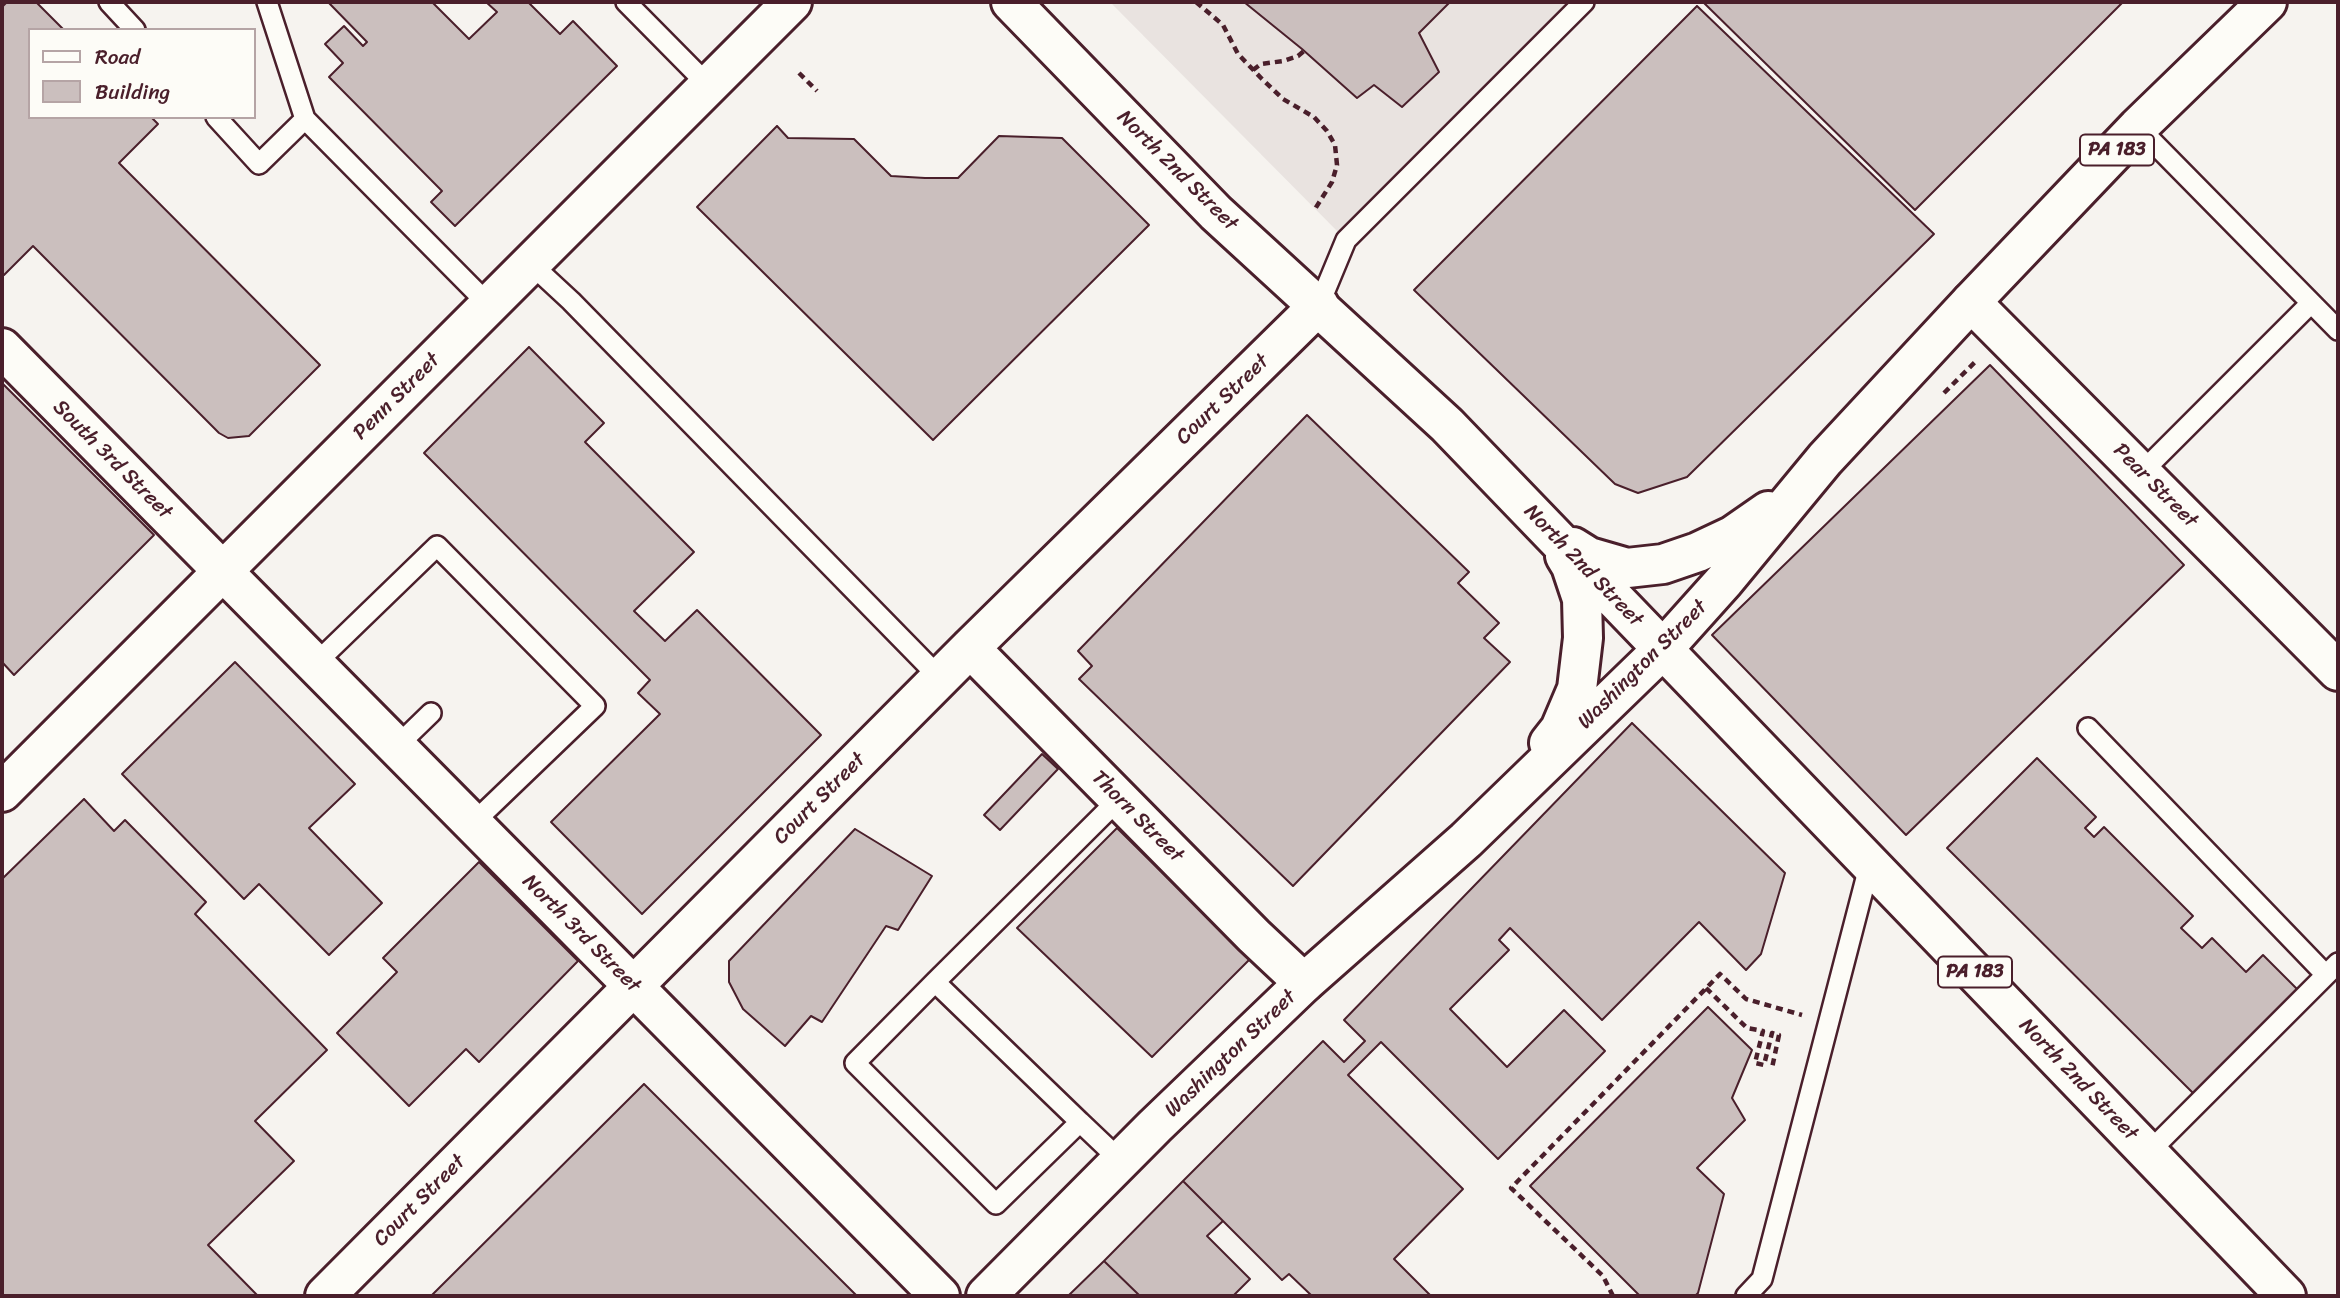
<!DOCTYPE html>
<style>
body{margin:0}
#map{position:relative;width:2340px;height:1298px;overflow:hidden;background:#f6f3ef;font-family:Sriracha,sans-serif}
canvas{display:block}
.frame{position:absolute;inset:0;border:4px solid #4a1f2b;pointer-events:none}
.legend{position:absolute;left:28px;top:28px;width:228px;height:91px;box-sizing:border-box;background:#fdfcf7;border:2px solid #b5a4a5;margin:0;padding:9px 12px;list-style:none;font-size:21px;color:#4a1f2b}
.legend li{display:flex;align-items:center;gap:14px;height:35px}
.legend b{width:35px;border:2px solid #b5a4a5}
</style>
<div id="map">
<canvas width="2340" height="1298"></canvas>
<div class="frame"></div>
<ul class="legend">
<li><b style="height:9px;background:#fdfcf7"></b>Road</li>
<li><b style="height:19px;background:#cbbfbe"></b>Building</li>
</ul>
</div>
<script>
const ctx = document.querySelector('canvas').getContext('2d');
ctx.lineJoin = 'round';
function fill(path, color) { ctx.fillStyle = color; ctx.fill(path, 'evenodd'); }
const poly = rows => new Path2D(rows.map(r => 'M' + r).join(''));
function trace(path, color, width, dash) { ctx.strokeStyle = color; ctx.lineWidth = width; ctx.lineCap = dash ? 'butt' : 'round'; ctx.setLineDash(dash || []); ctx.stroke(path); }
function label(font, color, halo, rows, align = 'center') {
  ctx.font = font + ' Sriracha,sans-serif'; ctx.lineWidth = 7; ctx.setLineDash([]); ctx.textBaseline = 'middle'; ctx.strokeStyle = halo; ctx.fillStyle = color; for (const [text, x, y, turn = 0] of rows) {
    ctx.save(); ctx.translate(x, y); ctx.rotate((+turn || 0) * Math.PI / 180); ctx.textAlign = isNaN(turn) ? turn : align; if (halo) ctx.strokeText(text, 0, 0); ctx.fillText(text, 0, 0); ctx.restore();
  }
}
fill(poly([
 [1110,2,1591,2,1346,240]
]), '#e9e3e0');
const building = poly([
 [7,2,36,2,64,30,30,30,30,117,151,117,158,124,119,163,320,365,249,436,228,438,219,433,33,246,4,275,2,273,2,7,7,2],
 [328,2,432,2,469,39,497,12,486,2,528,2,560,34,573,21,617,66,455,226,431,202,442,191,329,77,343,63,325,44,344,26,363,46,367,42,328,2],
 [1244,2,1450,2,1419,33,1439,72,1402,107,1374,85,1357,98,1302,49,1244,2],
 [1703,2,2123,2,1915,210,1703,2],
 [1697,6,1934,234,1687,477,1638,493,1615,484,1414,290,1697,6],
 [777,126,788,138,854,139,891,176,925,178,958,178,999,136,1062,138,1149,225,933,440,697,207,777,126],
 [529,347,604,423,585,442,694,552,634,611,665,641,697,610,821,735,642,914,551,822,660,714,638,693,650,680,424,453,529,347],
 [1990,365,2184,565,1906,835,1712,635,1990,365],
 [2,383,154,535,14,675,2,662,2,383],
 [1307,415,1469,572,1458,583,1499,623,1484,638,1510,662,1293,886,1079,679,1092,666,1078,651,1307,415],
 [235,662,355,784,309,828,382,903,329,955,259,884,244,899,122,774,235,662],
 [1632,723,1785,873,1761,954,1746,970,1699,922,1602,1020,1510,928,1499,940,1509,950,1450,1009,1507,1067,1564,1010,1605,1051,1498,1159,1381,1042,1348,1075,1463,1189,1394,1259,1431,1296,1312,1296,1289,1274,1282,1280,1183,1181,1323,1041,1344,1062,1365,1041,1344,1020,1632,723],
 [1042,754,1058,769,1000,830,984,815,1042,754],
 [2037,758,2096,817,2085,828,2094,837,2104,827,2193,916,2181,928,2202,948,2212,938,2246,972,2263,955,2302,994,2198,1098,1947,848,2037,758],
 [84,799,114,831,125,820,206,902,195,914,327,1050,255,1121,294,1161,208,1245,257,1295,255,1296,2,1296,2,879,84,799],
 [1117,828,1250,959,1152,1057,1017,928,1117,828],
 [855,829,932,876,898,930,886,926,822,1022,811,1016,785,1046,743,1009,729,982,729,961,855,829],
 [479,862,578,961,479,1062,466,1049,409,1106,337,1033,397,972,383,958,479,862],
 [1708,1007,1752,1050,1732,1098,1745,1120,1697,1168,1724,1194,1698,1293,1695,1296,1640,1296,1530,1186,1708,1007],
 [644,1084,857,1296,431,1296,644,1084],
 [1183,1181,1223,1221,1207,1236,1250,1279,1233,1296,1140,1296,1104,1261,1183,1181],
 [1104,1261,1140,1296,1068,1296,1104,1261]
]);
fill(building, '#cbbfbe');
trace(building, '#4a1f2b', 2);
const service = poly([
 [109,2,135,30],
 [267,2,305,119,489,305],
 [626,2,708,85],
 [216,117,259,164,305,119],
 [2138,127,2338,330],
 [530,263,571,301,940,678],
 [1319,305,1346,240,1584,2],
 [2142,472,2311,303],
 [314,665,437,546,595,706,472,824],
 [2088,728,2326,975],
 [396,747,431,713],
 [935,982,1080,1122,996,1204,855,1063,935,982,1119,799],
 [1080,1122,1121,1161],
 [2148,1153,2338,963],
 [1746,1296,1762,1279,1870,863]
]);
const minor = poly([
 [1971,302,2338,671],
 [970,648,1254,936,1304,983],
 [325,1296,970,648,1319,305]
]);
const tertiary = poly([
 [2,348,940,1296]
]);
const primary = poly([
 [1011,2,1216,213,1447,425,2286,1296],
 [1573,547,1589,557,1627,568,1663,564,1698,552,1732,536,1768,511],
 [1549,743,1560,729,1577,689,1583,638,1582,599,1571,566,1565,556],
 [2,792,792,2],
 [986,1296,1155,1126,1304,983,1466,840,1664,648,1725,580,1825,459,1971,302,2138,127,2267,2]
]);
trace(service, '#4a1f2b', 24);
trace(minor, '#4a1f2b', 44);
trace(tertiary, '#4a1f2b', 44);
trace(primary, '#4a1f2b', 44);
trace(poly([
 [1196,2,1223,25,1238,54,1262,79,1283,99,1314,117,1327,131,1335,145,1337,165,1332,182,1315,209],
 [1253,70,1261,64,1283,61,1298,56,1304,51],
 [799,73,817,91],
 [1944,393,1977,360],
 [1706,988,1747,1028,1763,1031,1755,1063,1764,1065,1772,1033,1779,1035,1772,1068],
 [1613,1296,1603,1276,1511,1188,1720,974,1746,999,1802,1015]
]), '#4a1f2b', 4.5, [7, 5]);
trace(service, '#fdfcf7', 19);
trace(minor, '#fdfcf7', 38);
trace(tertiary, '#fdfcf7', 38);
trace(primary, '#fdfcf7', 38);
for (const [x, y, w] of [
 [2117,150,74],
 [1975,972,74]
]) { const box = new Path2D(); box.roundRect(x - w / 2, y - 15.5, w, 31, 5); ctx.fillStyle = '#fdfcf7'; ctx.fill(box); trace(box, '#4a1f2b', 2); }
label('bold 19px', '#4a1f2b', null, [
 ["PA 183",2117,150],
 ["PA 183",1975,972]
]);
label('21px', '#4a1f2b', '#fdfcf7', [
 ["North 2nd Street",1177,171,45],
 ["Penn Street",397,397,-45],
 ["Court Street",1223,400,-44],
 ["South 3rd Street",112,460,45],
 ["Pear Street",2155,486,45],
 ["North 2nd Street",1583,566,46],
 ["Washington Street",1643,665,-45],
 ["Court Street",820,799,-45],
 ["Thorn Street",1137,817,45],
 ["North 3rd Street",581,934,45],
 ["Washington Street",1231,1054,-44],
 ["North 2nd Street",2078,1080,46],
 ["Court Street",420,1201,-45]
]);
</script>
